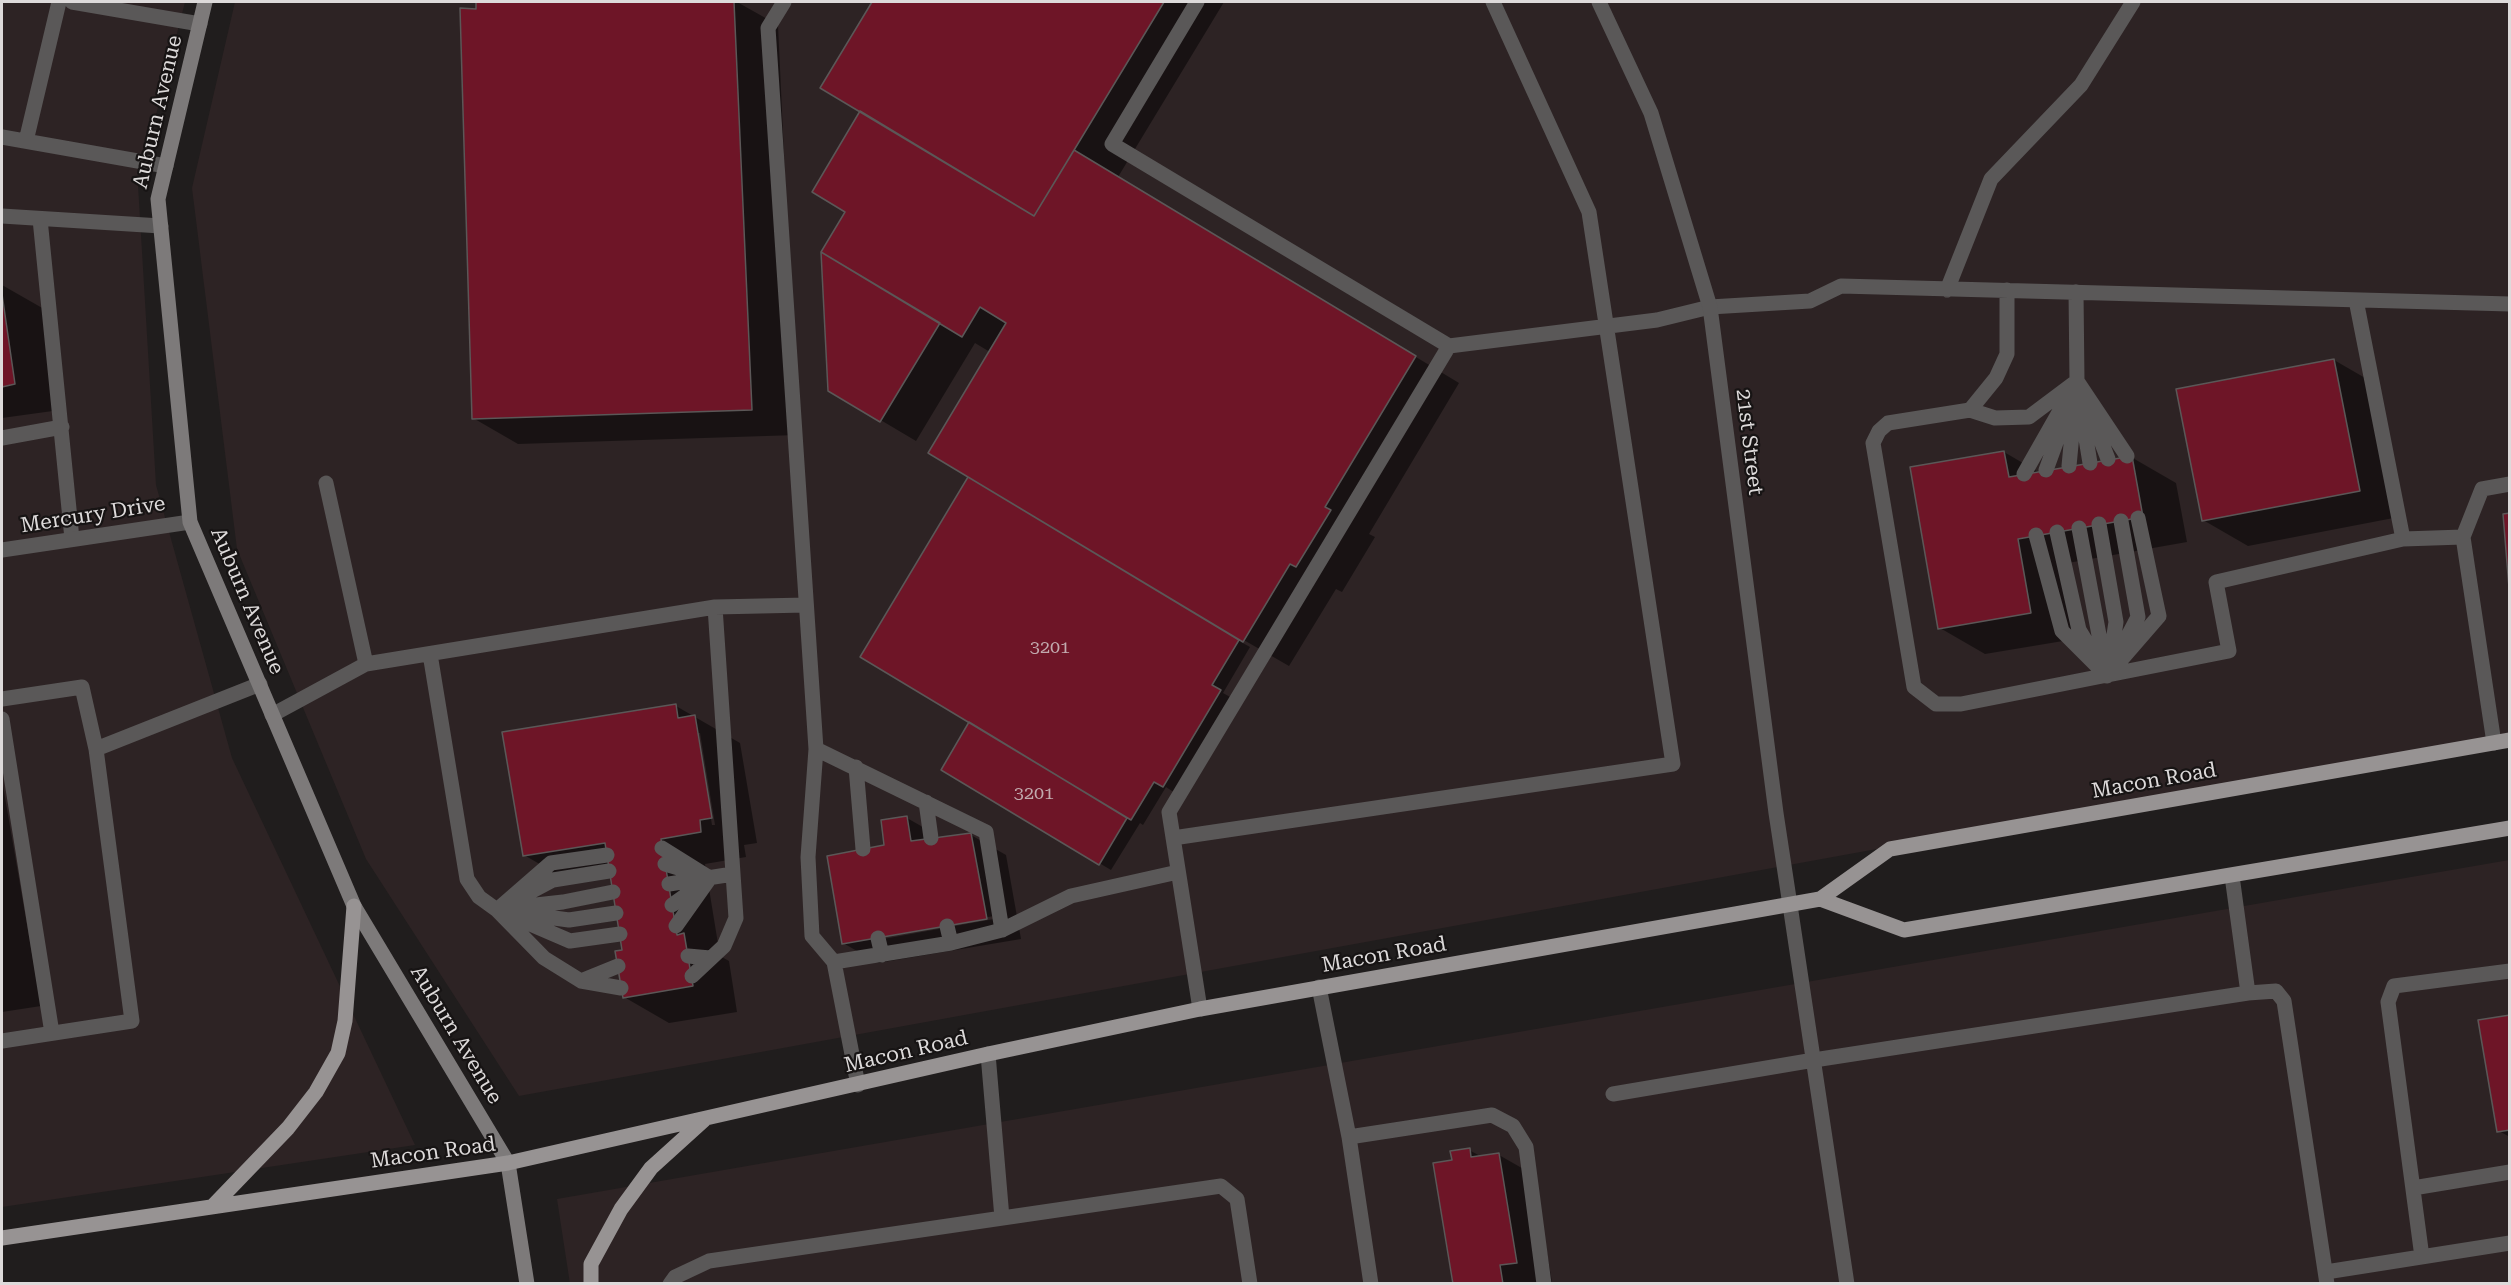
<!DOCTYPE html>
<style>
body{margin:0}
#map{position:relative;width:2511px;height:1285px;overflow:hidden;background:#201d1d;font-family:"Roboto Serif",serif}
canvas{display:block}
.frame{position:absolute;inset:0;border:3px solid #dddada;pointer-events:none}
</style>
<div id="map">
<canvas width="2511" height="1285"></canvas>
<div class="frame"></div>
</div>
<script>
const ctx = document.querySelector('canvas').getContext('2d');
ctx.lineJoin = 'round';
function fill(path, color) { ctx.fillStyle = color; ctx.fill(path, 'evenodd'); }
const poly = rows => new Path2D(rows.map(r => 'M' + r).join(''));
function trace(path, color, width, dash) { ctx.strokeStyle = color; ctx.lineWidth = width; ctx.lineCap = dash ? 'butt' : 'round'; ctx.setLineDash(dash || []); ctx.stroke(path); }
function label(font, color, halo, rows, align = 'center') {
  ctx.font = font + ' "Roboto Serif",serif'; ctx.lineWidth = 4.5; ctx.setLineDash([]); ctx.textBaseline = 'middle'; ctx.strokeStyle = halo; ctx.fillStyle = color; for (const [text, x, y, turn = 0] of rows) {
    ctx.save(); ctx.translate(x, y); ctx.rotate((+turn || 0) * Math.PI / 180); ctx.textAlign = isNaN(turn) ? turn : align; if (halo) ctx.strokeText(text, 0, 0); ctx.fillText(text, 0, 0); ctx.restore();
  }
}
fill(poly([
 [2,2,185,2,138,185,156,485,232,758,415,1145,2,1207],
 [235,2,2509,2,2509,734,519,1096,366,859,237,549,192,188],
 [2509,860,2509,1283,570,1284,557,1199]
]), '#2d2324');
fill(poly([
 [478,2,737,2,778,25,797,435,518,444,473,418],
 [873,2,1224,2,1118,177,1459,383,1369,534,1375,537,1342,592,1336,589,1289,666,1242,639,1241,642,1250,647,1223,693,1232,698,1175,793,1166,787,1143,825,1140,823,1111,870,943,770,1154,586,990,352,975,343,916,441,830,390,847,212,862,111,822,87],
 [2,285,44,309,60,410,2,418],
 [2334,360,2379,386,2404,516,2248,546,2203,520],
 [2004,452,2040,473,2131,457,2176,483,2187,542,2062,564,2075,639,1985,654,1940,628],
 [676,706,740,743,757,843,744,845,746,857,705,864,720,956,729,961,737,1012,669,1023,624,997,624,951,611,875,569,881,524,855],
 [697,733,700,733,715,825,712,825],
 [2,780,41,1006,2,1012],
 [907,818,942,838,971,835,1006,855,1021,939,878,963,843,943,886,847],
 [994,916,994,919,872,941,872,937],
 [2510,1016,2510,1137,2499,1131],
 [1469,1150,1482,1157,1499,1155,1534,1175,1552,1282,1455,1284,1453,1161]
]), '#0007');
const building = poly([
 [476,2,734,2,752,410,472,419,460,8,476,9,476,2],
 [872,2,1164,2,1034,216,820,88,872,2],
 [860,111,1034,216,1074,150,1416,356,1325,507,1331,510,1296,567,1290,564,1243,642,928,453,1006,323,980,307,962,337,821,252,845,212,812,192,860,111],
 [821,252,940,323,880,422,828,391,821,252],
 [2,294,15,384,2,387,2,294],
 [2334,359,2360,491,2202,521,2176,389,2334,359],
 [2004,451,2009,477,2132,456,2143,517,2018,539,2031,613,1938,629,1910,467,2004,451],
 [968,477,1239,640,1212,685,1221,690,1163,787,1154,782,1131,820,860,657,968,477],
 [2510,513,2510,600,2503,514,2510,513],
 [676,704,678,718,695,715,712,818,700,820,701,832,661,839,677,935,684,933,693,986,623,998,615,951,622,950,605,843,523,856,502,732,676,704],
 [969,722,1127,818,1099,865,941,770,969,722],
 [907,816,911,841,971,833,987,919,842,944,827,856,884,845,881,820,907,816],
 [2510,1015,2510,1130,2497,1132,2478,1020,2510,1015],
 [1470,1148,1471,1157,1499,1153,1517,1263,1500,1265,1503,1284,1453,1284,1433,1163,1452,1160,1450,1151,1470,1148]
]);
fill(building, '#6e1527');
trace(building, '#5b5757', 1.5);
trace(poly([
 [72,2,200,24],
 [784,2,768,28,816,749,808,857,812,936,834,962,951,943,1002,930,1071,896,1178,872],
 [1197,2,1112,144,1449,346,1169,812,1200,1009],
 [2,137,166,166],
 [26,141,59,2],
 [2,216,161,226],
 [40,219,72,539],
 [1947,290,1991,179,2081,85,2133,2],
 [2007,290,2007,354,1996,378,1970,410,1888,423,1879,431,1873,443,1914,687,1936,704,1961,704,2229,651,2216,582,2403,539],
 [2356,300,2403,539,2463,537],
 [1449,346,1657,320,1710,307,1810,301,1841,286,2510,304],
 [2077,381,2127,456],
 [2081,408,2090,463],
 [1970,410,1995,418,2029,417,2077,381],
 [2090,412,2108,459],
 [2,438,62,427],
 [2069,466,2077,381,2076,292],
 [2046,470,2065,418],
 [2024,474,2074,386],
 [326,483,366,664],
 [2099,524,2116,622,2110,661],
 [2079,528,2105,667],
 [2057,532,2079,630,2093,653],
 [2036,535,2062,631,2107,676],
 [430,654,467,879,479,897,497,910,544,958,581,981,621,988],
 [2118,655,2138,617,2121,521],
 [2107,676,2159,616,2138,518],
 [2,699,82,687,96,749],
 [272,715,366,664,715,607,806,605],
 [2,719,52,1033],
 [2494,743,2463,537,2482,489,2510,484],
 [816,749,986,832,1002,930],
 [856,767,863,849],
 [926,802,931,838],
 [1173,838,1673,764,1589,212,1493,2],
 [662,848,710,878],
 [665,864,692,872],
 [2232,876,2248,993,2276,991,2284,1001,2327,1284],
 [669,884,733,874],
 [521,897,553,880,609,871],
 [672,905,700,885],
 [1790,905,1847,1284],
 [518,907,563,902,613,892],
 [497,910,551,863,607,855],
 [505,913,570,941,620,934],
 [517,913,569,920,616,913],
 [676,926,710,878],
 [947,926,951,943],
 [878,938,882,955],
 [688,956,710,958],
 [834,962,858,1085],
 [692,976,724,946,736,918,715,607],
 [581,981,618,966],
 [1319,987,1349,1137,1371,1284],
 [2,1041,132,1021,96,749,260,684],
 [988,1054,1002,1218],
 [1613,1094,1814,1060,2248,993],
 [1349,1137,1492,1115,1513,1126,1526,1147,1544,1284],
 [2413,1188,2510,1172],
 [2422,1257,2388,1002,2394,986,2510,971],
 [2326,1272,2510,1243],
 [670,1284,675,1277,709,1261,1221,1186,1237,1199,1250,1284]
]), '#5a5858', 15);
trace(poly([
 [1599,2,1651,113,1710,307,1776,813,1790,905],
 [2,550,190,522]
]), '#5a5858', 15);
trace(poly([
 [205,2,158,199,190,522,354,906,508,1163,527,1284]
]), '#7d7a7a', 15);
trace(poly([
 [1820,899,1904,930,2510,828],
 [212,1207,288,1128,316,1092,338,1053,345,1021,354,906],
 [2,1238,508,1163,988,1054,1200,1009,1820,899,1890,849,2510,740],
 [591,1284,591,1264,621,1209,651,1168,704,1120]
]), '#979393', 15);
label('18px', '#c1a9ad', null, [
 ["3201",1050,648],
 ["3201",1034,794]
]);
label('21px', '#dddada', '#171414', [
 ["Auburn Avenue",158,112,-77],
 ["21st Street",1749,442,83],
 ["Mercury Drive",93,515,-9],
 ["Auburn Avenue",247,601,67],
 ["Macon Road",2154,781,-10],
 ["Macon Road",1384,955,-10],
 ["Auburn Avenue",456,1035,59],
 ["Macon Road",906,1052,-13],
 ["Macon Road",433,1153,-8]
]);
</script>
